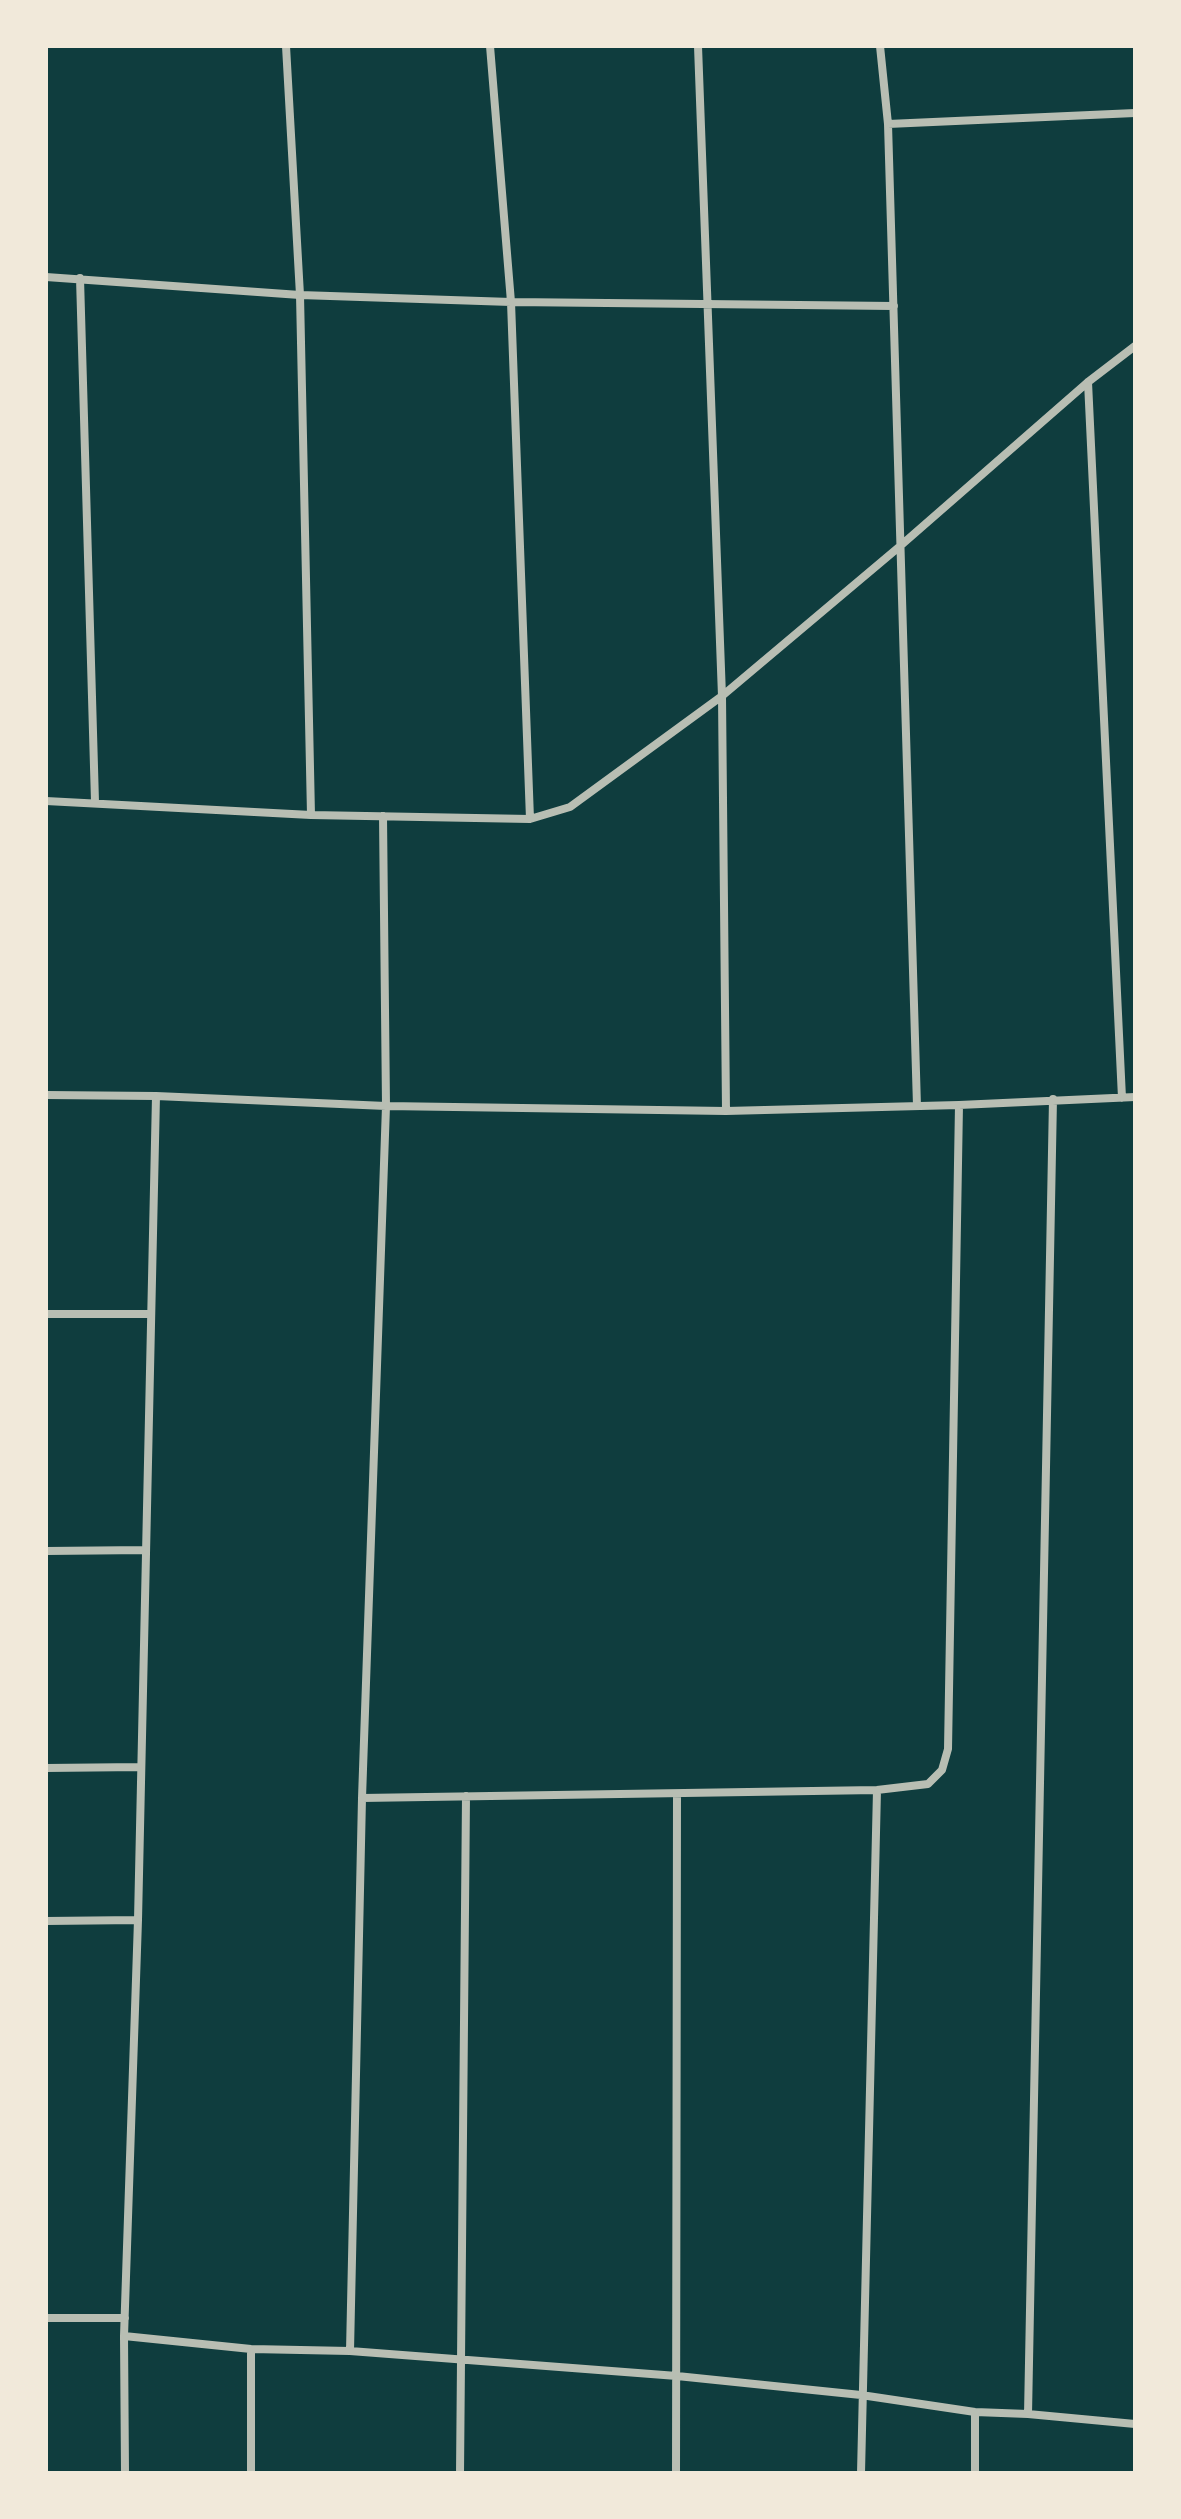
<!DOCTYPE html>
<style>
body{margin:0}
#map{position:relative;width:1181px;height:2519px;overflow:hidden;background:#0f3d3e;font-family:"Varela Round",sans-serif}
canvas{display:block}
.frame{position:absolute;inset:0;border:48px solid #f1e9da;pointer-events:none}
</style>
<div id="map">
<canvas width="1181" height="2519"></canvas>
<div class="frame"></div>
</div>
<script>
const ctx = document.querySelector('canvas').getContext('2d');
ctx.lineJoin = 'round';
const poly = rows => new Path2D(rows.map(r => 'M' + r).join(''));
function trace(path, color, width, dash) { ctx.strokeStyle = color; ctx.lineWidth = width; ctx.lineCap = dash ? 'butt' : 'round'; ctx.setLineDash(dash || []); ctx.stroke(path); }
trace(poly([
 [286,46,300,295,311,815],
 [490,46,511,302,530,819],
 [698,46,722,696,726,1111],
 [880,46,888,124,917,1106],
 [888,124,1135,113],
 [46,277,300,295,511,302,894,306],
 [80,278,95,802],
 [1088,382,1122,1098],
 [46,801,311,815,530,819,570,807,722,696,899,547,1088,382,1135,346],
 [46,1095,156,1096,386,1106,726,1111,959,1105,1135,1097],
 [46,1314,151,1314],
 [46,1551,146,1550],
 [46,1768,141,1767],
 [362,1798,877,1790,928,1784,942,1770,948,1749,959,1105],
 [46,1921,138,1920],
 [46,2318,125,2318],
 [124,2336,251,2349,350,2351,677,2376,861,2395,975,2412,1028,2414,1135,2424],
 [251,2349,251,2473],
 [350,2351,362,1798,386,1106,383,816],
 [975,2412,975,2473],
 [1028,2414,1053,1099],
 [125,2473,124,2336,138,1920,156,1096],
 [460,2473,466,1796],
 [676,2473,677,1795],
 [861,2473,877,1790]
]), '#b8beb3', 8);
</script>
